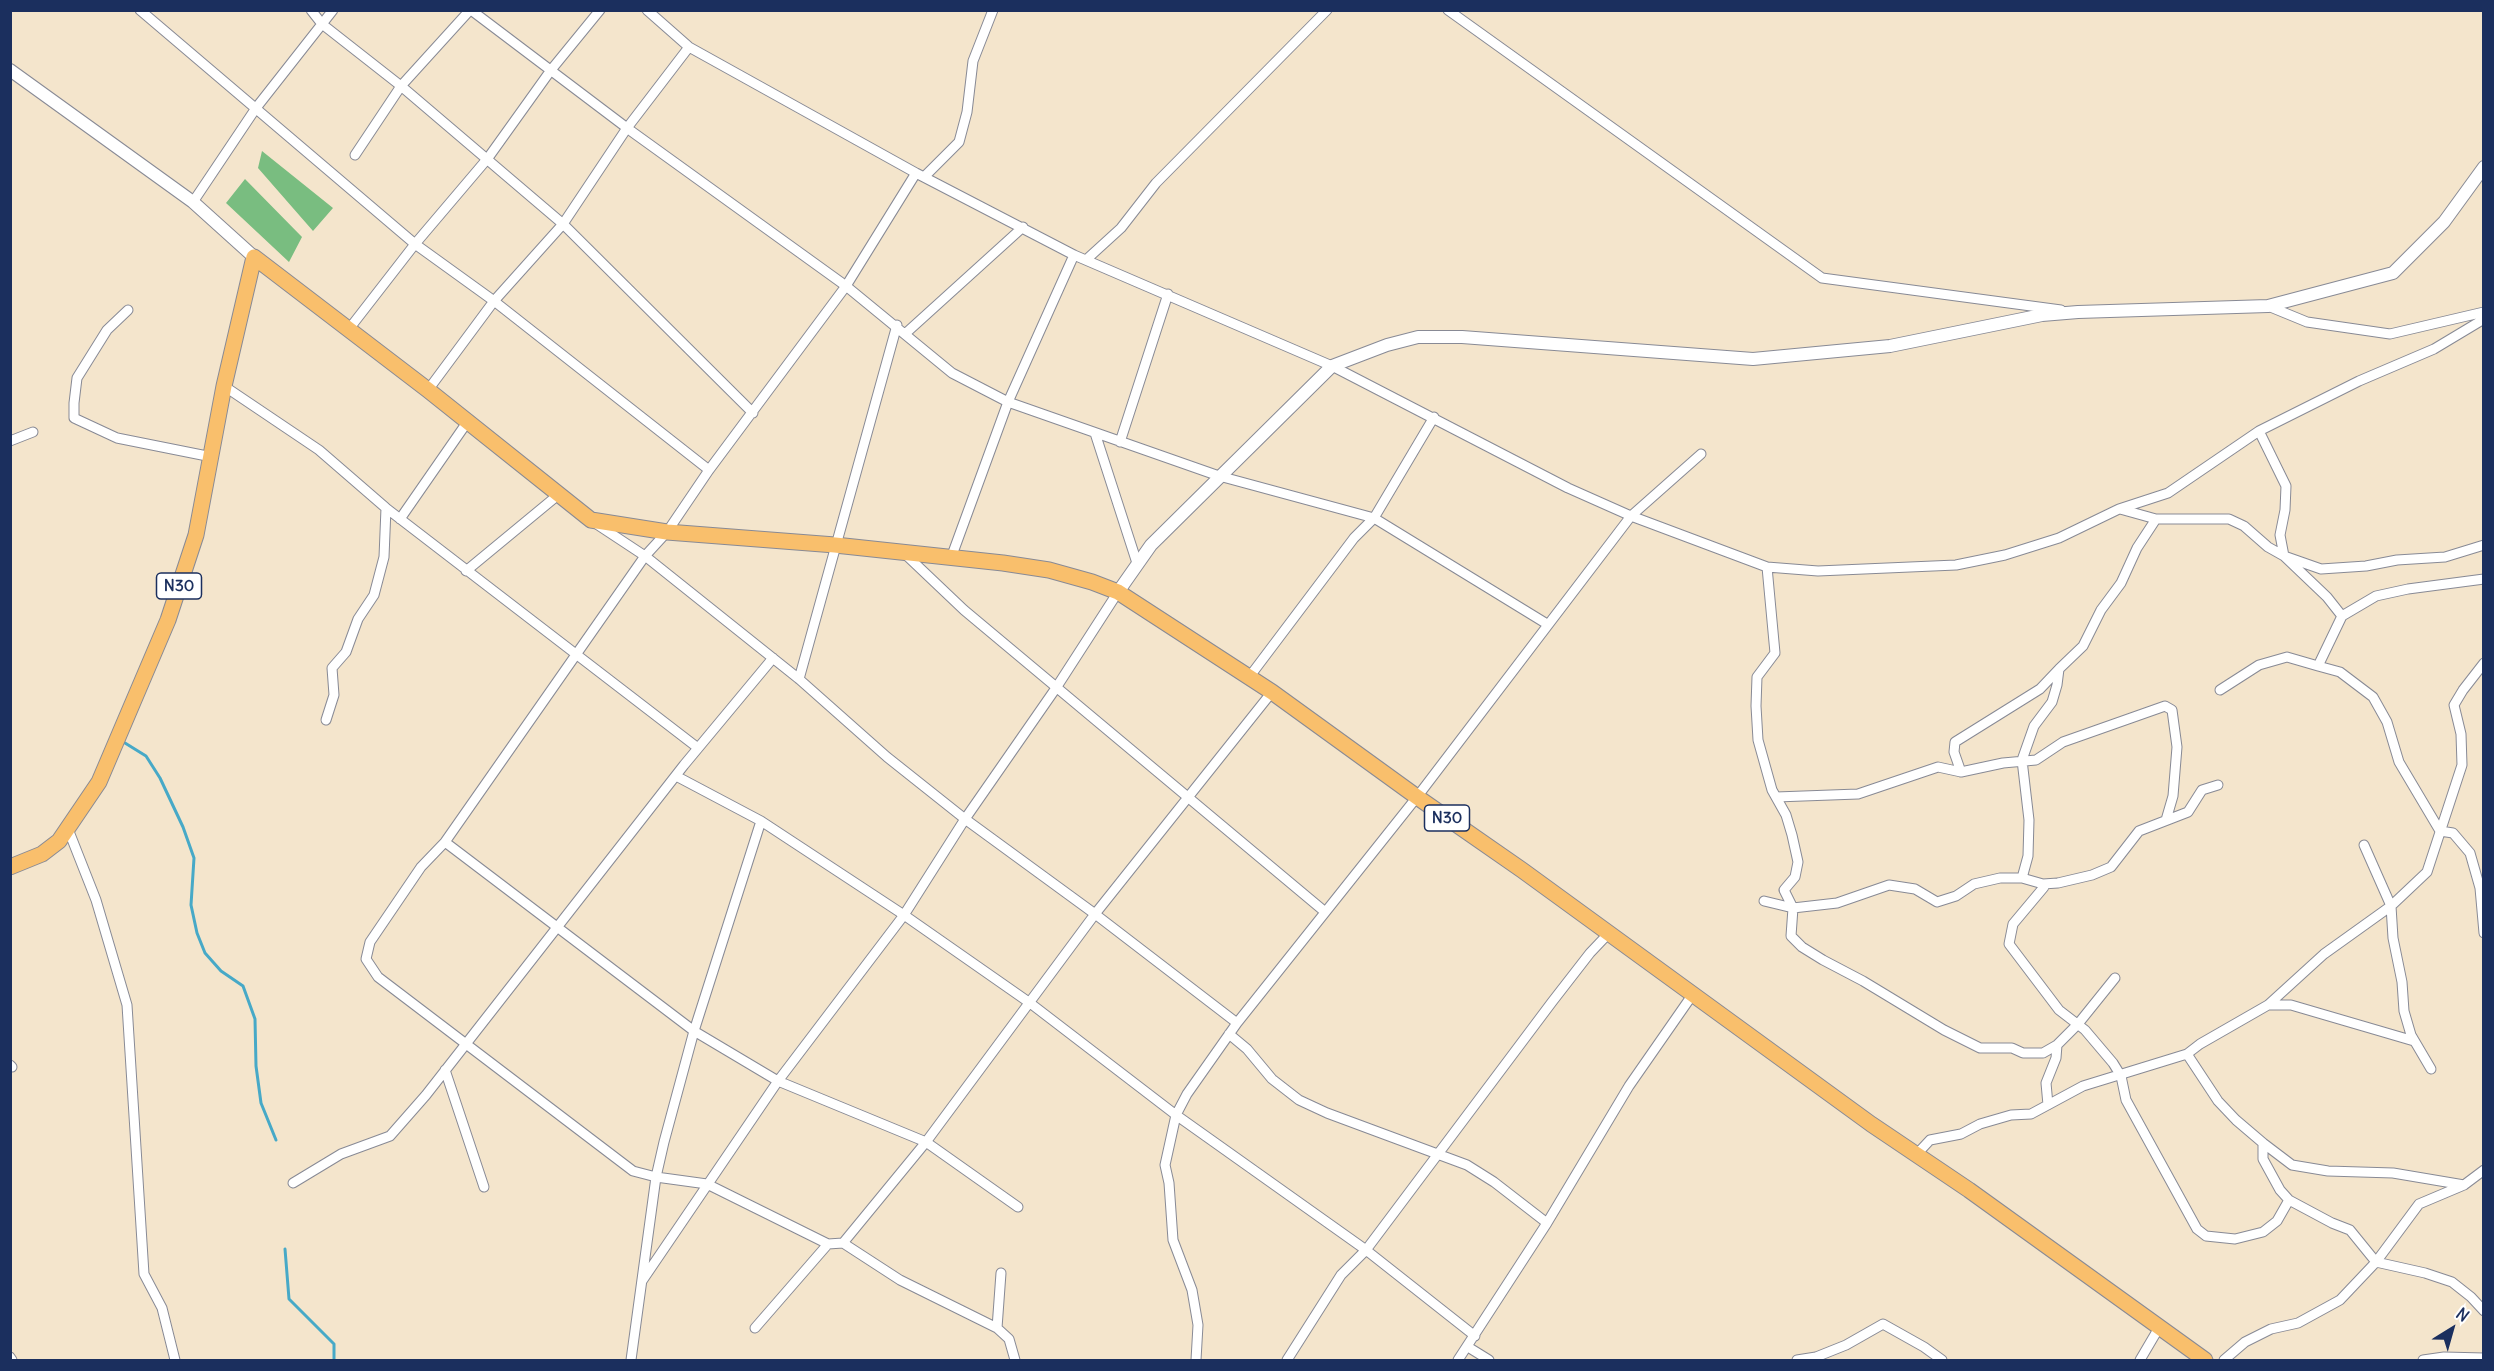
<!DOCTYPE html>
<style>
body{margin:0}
#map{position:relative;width:2494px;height:1371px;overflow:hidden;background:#f4e5cc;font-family:Delius,sans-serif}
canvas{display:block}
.frame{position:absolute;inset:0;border:12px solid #1b2f5e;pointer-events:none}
.north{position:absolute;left:2422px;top:1299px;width:60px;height:60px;-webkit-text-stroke:4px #fff;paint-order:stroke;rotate:37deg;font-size:16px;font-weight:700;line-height:24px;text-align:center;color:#1b2f5e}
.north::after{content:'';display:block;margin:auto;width:21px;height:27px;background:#1b2f5e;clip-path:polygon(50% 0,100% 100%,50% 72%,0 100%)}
</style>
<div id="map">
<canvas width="2494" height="1371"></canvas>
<div class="frame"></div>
<div class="north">N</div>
</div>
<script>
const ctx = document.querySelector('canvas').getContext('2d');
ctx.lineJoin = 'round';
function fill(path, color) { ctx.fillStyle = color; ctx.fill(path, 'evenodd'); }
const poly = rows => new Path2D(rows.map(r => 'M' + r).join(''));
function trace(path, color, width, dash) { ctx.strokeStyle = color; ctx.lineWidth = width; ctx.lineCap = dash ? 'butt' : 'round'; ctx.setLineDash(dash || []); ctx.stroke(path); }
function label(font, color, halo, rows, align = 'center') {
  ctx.font = font + ' Delius,sans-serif'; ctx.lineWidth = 4.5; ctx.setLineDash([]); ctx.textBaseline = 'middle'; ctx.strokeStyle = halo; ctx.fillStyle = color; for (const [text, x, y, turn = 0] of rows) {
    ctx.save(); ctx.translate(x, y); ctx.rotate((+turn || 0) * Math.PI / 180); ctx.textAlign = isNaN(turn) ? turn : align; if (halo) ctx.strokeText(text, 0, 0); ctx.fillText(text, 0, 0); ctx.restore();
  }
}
fill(poly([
 [262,151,333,208,313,231,258,168],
 [245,179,302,237,289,262,226,203]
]), '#79bd80');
trace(poly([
 [125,743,146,756,160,778,183,827,194,858,191,905,197,933,205,953,221,971,243,986,255,1019,256,1066,261,1103,276,1140],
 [285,1249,289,1299,334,1344,334,1360]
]), '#47a9c7', 3);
const minor = poly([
 [140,10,415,244,494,301,709,470],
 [311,10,322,24,401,86,563,224,753,413],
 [471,10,631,131,846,286,952,373,1008,402,1219,476,1374,518,1547,624],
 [647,10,689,47,916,173,1074,255,1332,366,1568,488,1631,516,1767,567,1818,571,1956,565,2005,555,2059,538,2119,509,2168,493,2259,431,2359,381,2434,349,2484,319],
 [1448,10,1822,278,2061,310],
 [355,155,401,86,470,10],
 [924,177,959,142,967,112,973,61,993,10],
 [193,202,256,108,333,10],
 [1087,259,1121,228,1156,183,1327,10],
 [2268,306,2307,322,2390,334,2484,312],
 [128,310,107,330,77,378,74,403,74,418,117,438,212,457],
 [349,329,415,244,488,158,551,70,600,10],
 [906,333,1023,227],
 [224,386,319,450,386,508,698,748],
 [428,390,494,301,563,224,627,128,689,47],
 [1095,433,1137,563],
 [10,441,33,432],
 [1120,442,1168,294],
 [2120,509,2156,519,2229,519,2244,526,2268,547,2284,556,2321,569,2366,566,2397,560,2445,557,2484,545],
 [400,519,468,421],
 [598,525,645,556,799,679,887,757,965,819,1095,914,1237,1023],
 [904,553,964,610,1324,911],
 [951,558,1008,402,1074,255],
 [1767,567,1775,653,1757,677,1756,706,1758,740,1772,790,1786,815,1792,835,1798,862,1795,877,1784,890,1793,908,1791,936,1802,947,1823,960,1863,981,1944,1030,1980,1048,2012,1048,2023,1053,2043,1053,2057,1045],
 [466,571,558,495],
 [2342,616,2376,596,2408,589,2484,579],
 [2318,666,2340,672,2373,697,2387,722,2399,762,2440,831,2453,833,2470,853,2480,888,2484,933],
 [1250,676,1354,538,1374,518,1434,417],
 [799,679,897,325],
 [2220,690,2259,665,2287,657,2318,666,2342,616,2327,597,2284,556,2280,535,2285,510,2286,486,2259,431],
 [326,720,334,695,332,668,346,652,358,619,374,595,384,557,386,508],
 [1961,772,1954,752,1955,742,2040,689,2059,669],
 [676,776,761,821,904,915,1030,1003,1176,1115,1366,1250,1475,1336],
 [1776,797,1858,794,1938,767,1961,772,2003,763,2036,760,2063,742,2165,706,2172,710,2177,747,2173,796,2166,820],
 [68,829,96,900,127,1005,144,1274,162,1308,175,1360],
 [445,842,694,1031,778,1081,926,1142,1018,1207],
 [2364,845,2391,906,2393,938,2402,982,2404,1011,2411,1035,2431,1069],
 [2022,878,2028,856,2029,820,2022,760,2034,726,2052,702,2057,685,2059,669,2083,646,2101,610,2121,583,2137,548,2156,519],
 [2043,884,2044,887,2013,924,2009,944,2059,1010,2085,1030,2113,1063,2121,1076,2126,1100,2197,1229,2206,1236,2235,1239,2263,1232,2277,1221,2289,1200],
 [1764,901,1793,908,1837,903,1889,885,1915,889,1937,902,1956,896,1974,884,2000,878,2022,878,2043,884,2058,883,2092,875,2111,867,2139,831,2188,812,2202,790,2218,785],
 [2268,1005,2291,1005,2414,1041],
 [1229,1034,1247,1049,1272,1079,1299,1100,1327,1113,1467,1165,1494,1182,1547,1223],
 [2187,1054,2218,1101,2236,1120,2263,1143,2263,1159,2280,1190,2289,1200,2332,1223,2350,1230,2376,1262,2425,1273,2452,1282,2471,1297,2484,1311],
 [10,1065,12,1067],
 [445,1070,484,1187],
 [2048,1105,2046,1083,2056,1058,2057,1045,2078,1024,2115,978],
 [2263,1143,2292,1165,2328,1171,2393,1173,2464,1185],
 [1916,1155,1930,1140,1961,1134,1980,1124,2011,1115,2031,1114,2083,1086,2187,1054,2200,1044,2268,1005,2324,954,2391,906,2427,872,2462,765,2461,734,2454,705,2463,690,2484,663],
 [293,1183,341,1154,390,1136,426,1095,684,765,773,658],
 [843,1243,900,1280,997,1328,1001,1273],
 [828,1244,707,1184,656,1177,633,1171,378,977,366,959,370,942,421,867,445,842,645,556,667,532,709,470,846,286,916,173],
 [642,1281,778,1081,904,915,965,819,1056,688,1118,592],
 [755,1328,828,1244,843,1243,926,1142,1095,914,1272,692],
 [997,1328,1009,1339,1015,1360],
 [1468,1347,1489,1360],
 [10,1357,12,1360],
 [631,1360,656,1177,664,1142,694,1031,761,821],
 [1196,1360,1198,1325,1192,1290,1173,1240,1169,1183,1165,1165,1176,1115,1187,1094,1237,1023,1417,797,1631,516,1701,454],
 [1287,1360,1341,1275,1366,1250,1552,1002,1590,953,1609,933],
 [1458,1360,1547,1223,1629,1086,1693,994],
 [1797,1360,1816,1357,1846,1345,1883,1324,1924,1347,1942,1360],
 [2140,1360,2160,1326],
 [2224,1360,2245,1342,2271,1329,2298,1323,2340,1300,2376,1262,2419,1204,2464,1185,2484,1170],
 [2423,1360,2444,1357,2484,1358]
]);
const tertiary = poly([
 [10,70,193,202,254,257],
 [1118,592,1151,545,1332,366,1387,345,1418,337,1462,337,1753,359,1890,346,2042,315,2078,312,2268,306,2393,273,2444,222,2484,167]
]);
const primary = poly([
 [10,867,42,854,59,841,99,782,168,620,196,535,224,386,254,257,428,390,591,520,667,532,835,545,1003,563,1049,570,1092,582,1118,592,1272,692,1417,797,1522,870,1871,1124,1969,1190,2205,1360]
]);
trace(minor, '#888a95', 11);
trace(tertiary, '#888a95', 14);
trace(primary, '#888a95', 17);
trace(minor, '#fff', 9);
trace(tertiary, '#fff', 12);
trace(primary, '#f9bf6c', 15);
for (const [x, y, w] of [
 [179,586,45],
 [1447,818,45]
]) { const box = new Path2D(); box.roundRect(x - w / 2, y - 13, w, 26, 4.5); ctx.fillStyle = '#fff'; ctx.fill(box); trace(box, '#1b2f5e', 1.5); }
label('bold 16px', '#1b2f5e', null, [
 ["N30",179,586],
 ["N30",1447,818]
]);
</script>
